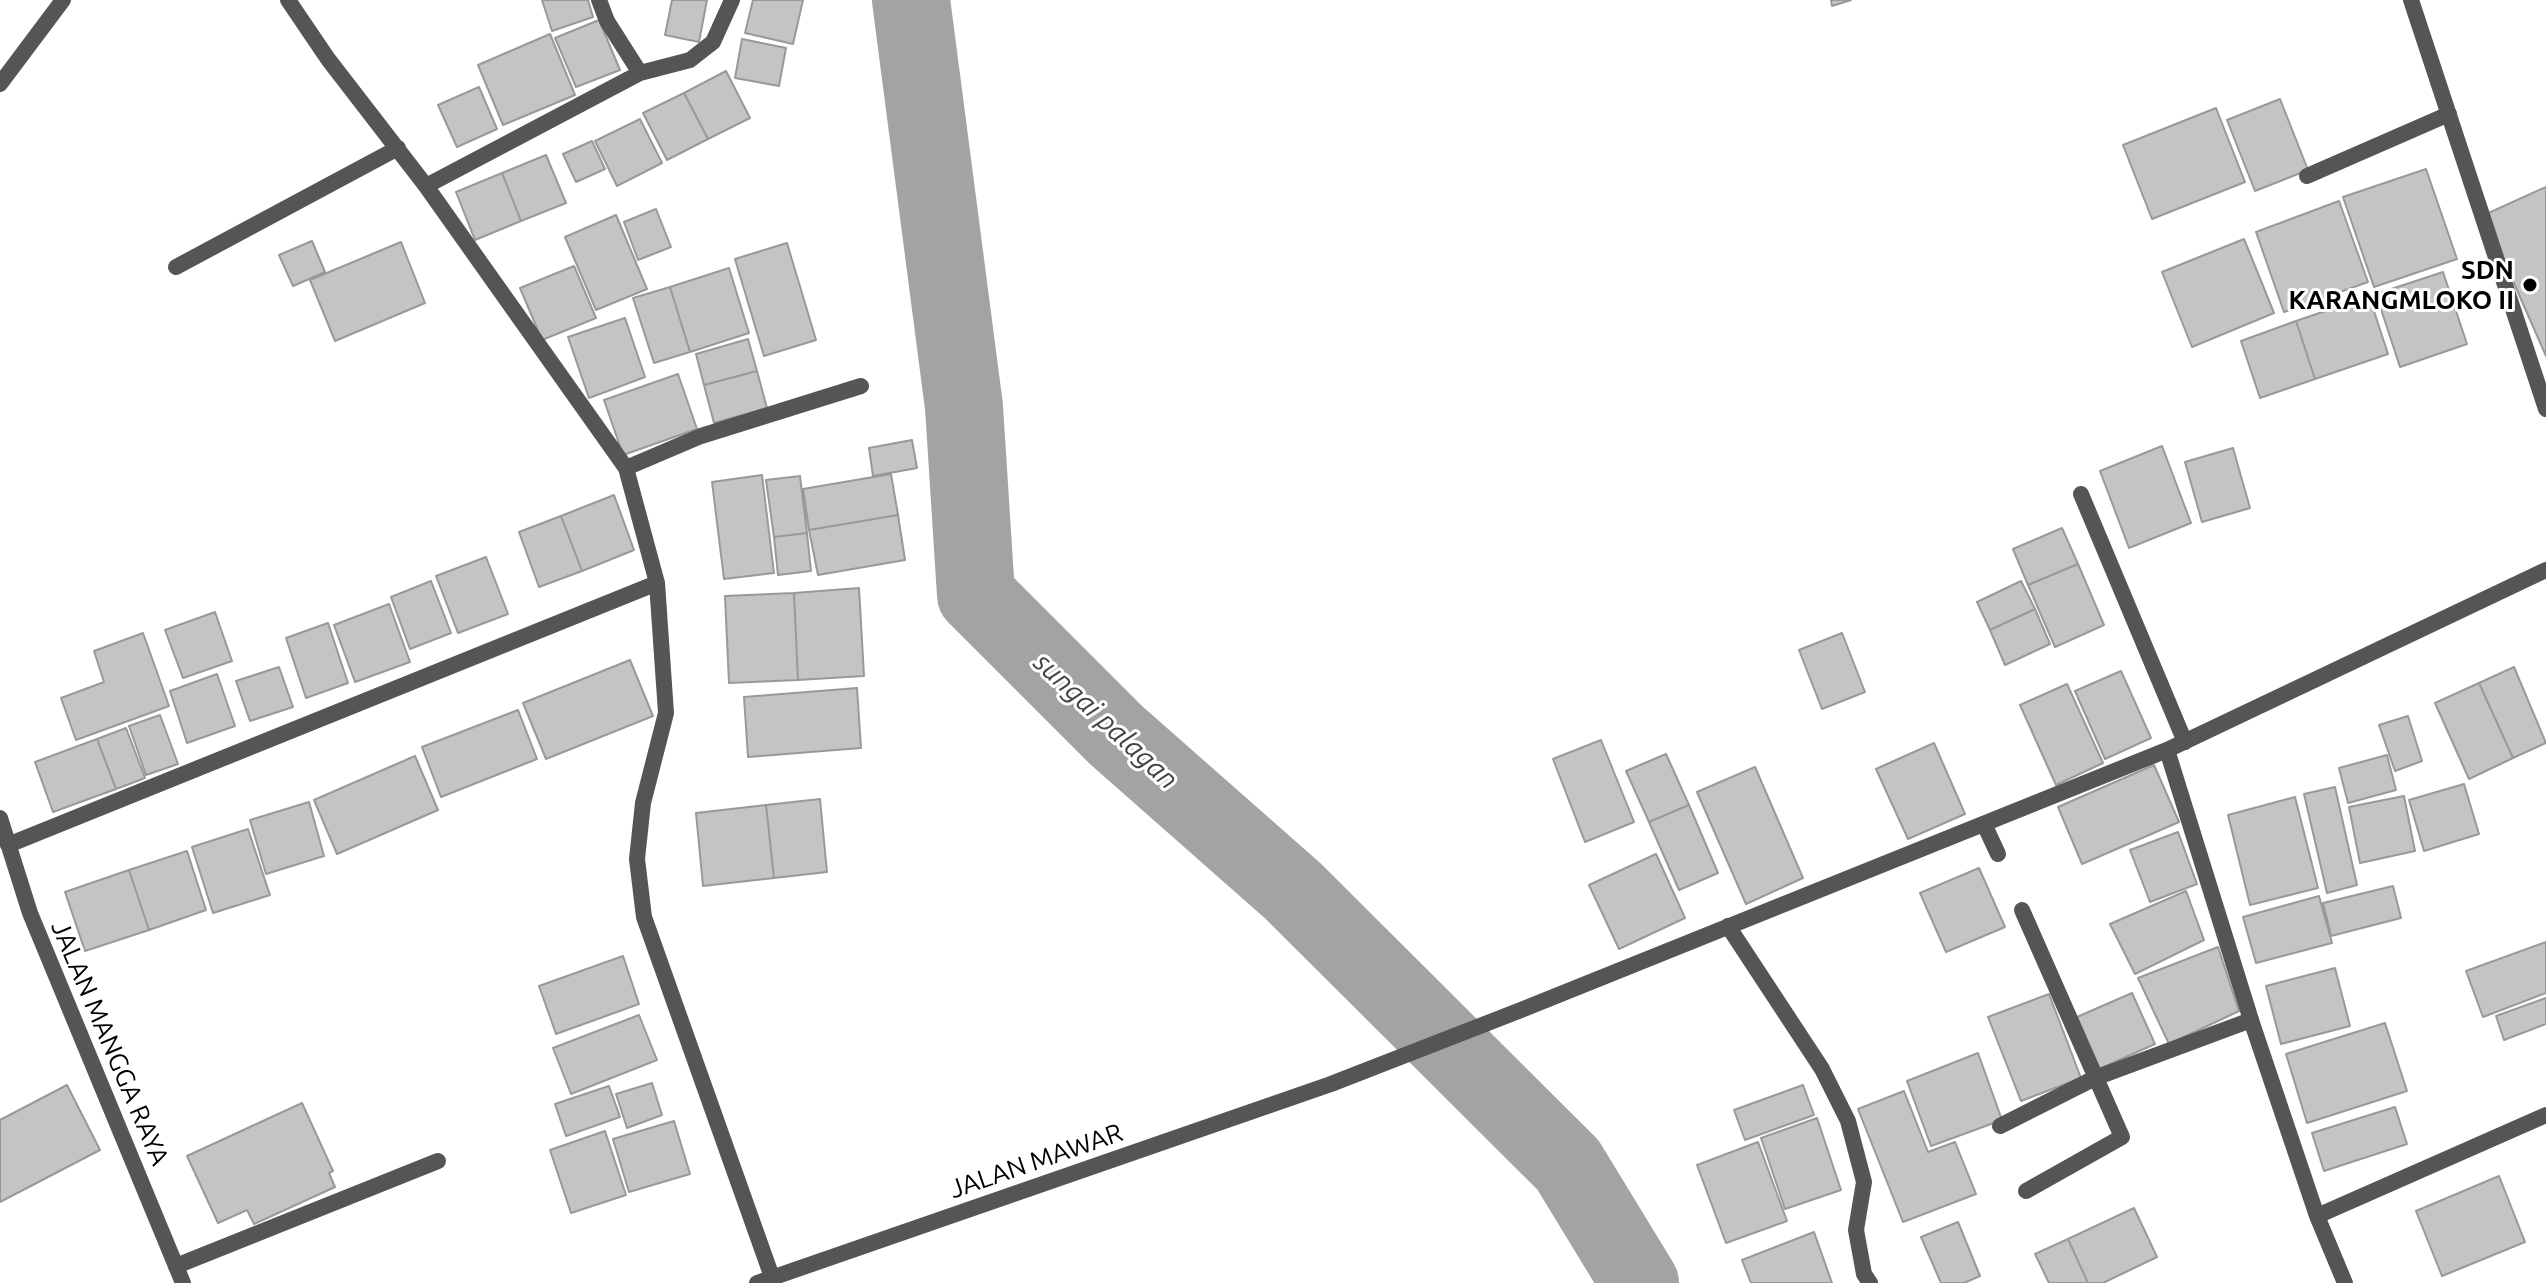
<!DOCTYPE html>
<style>
body{margin:0}
canvas{display:block;background:#fff}
</style>
<canvas width="2546" height="1283"></canvas>
<script>
const ctx = document.querySelector('canvas').getContext('2d');
ctx.lineJoin = 'round';
const poly = rows => new Path2D(rows.map(r => 'M' + r).join(''));
function trace(path, color, width, dash) { ctx.strokeStyle = color; ctx.lineWidth = width; ctx.lineCap = dash ? 'butt' : 'round'; ctx.setLineDash(dash || []); ctx.stroke(path); }
function fill(path, color) { ctx.fillStyle = color; ctx.fill(path, 'evenodd'); }
function label(font, color, halo, rows, align = 'center') {
  ctx.font = font + ' Ubuntu,sans-serif'; ctx.lineWidth = 6; ctx.setLineDash([]); ctx.textBaseline = 'middle'; ctx.strokeStyle = halo; ctx.fillStyle = color; for (const [text, x, y, turn = 0] of rows) {
    ctx.save(); ctx.translate(x, y); ctx.rotate((+turn || 0) * Math.PI / 180); ctx.textAlign = isNaN(turn) ? turn : align; if (halo) ctx.strokeText(text, 0, 0); ctx.fillText(text, 0, 0); ctx.restore();
  }
}
trace(poly([
 [911,0,964,407,976,595,1116,735,1293,891,1568,1165,1640,1283]
]), '#a3a3a3', 78);
const building = poly([
 [542,0,588,0,593,17,552,31,542,0],
 [672,0,707,0,699,42,665,35,672,0],
 [753,0,803,0,793,44,745,33,753,0],
 [1831,0,1851,0,1832,6,1831,0],
 [599,20,620,70,576,87,555,38,599,20],
 [550,34,575,95,503,125,478,65,550,34],
 [742,39,786,48,779,86,735,78,742,39],
 [726,71,750,118,708,139,684,93,726,71],
 [479,87,497,129,457,147,438,105,479,87],
 [684,93,708,139,667,160,643,113,684,93],
 [2280,99,2308,170,2255,191,2227,120,2280,99],
 [2216,108,2245,182,2152,219,2123,145,2216,108],
 [640,119,662,163,617,186,595,141,640,119],
 [592,141,605,169,576,182,563,154,592,141],
 [546,155,566,203,521,221,502,173,546,155],
 [2426,169,2457,259,2374,287,2343,197,2426,169],
 [502,173,521,221,475,240,456,192,502,173],
 [2546,187,2546,356,2484,215,2546,187],
 [2339,201,2368,282,2284,312,2256,232,2339,201],
 [656,209,671,247,638,260,624,222,656,209],
 [616,215,647,289,596,310,565,237,616,215],
 [2244,239,2274,313,2192,347,2162,272,2244,239],
 [312,241,325,272,293,286,279,255,312,241],
 [401,242,425,303,335,341,310,280,401,242],
 [787,243,816,340,764,356,735,259,787,243],
 [574,266,596,318,542,340,520,288,574,266],
 [729,268,749,333,690,352,670,287,729,268],
 [2443,272,2467,344,2400,367,2376,294,2443,272],
 [670,287,690,352,654,363,633,298,670,287],
 [2369,296,2388,354,2315,379,2296,321,2369,296],
 [625,318,645,377,589,398,568,337,625,318],
 [2296,321,2315,379,2260,398,2241,341,2296,321],
 [748,339,757,371,704,385,696,354,748,339],
 [757,371,767,408,714,423,704,385,757,371],
 [678,374,697,429,623,455,604,400,678,374],
 [912,440,917,468,873,476,869,448,912,440],
 [2162,446,2191,523,2129,548,2100,471,2162,446],
 [2233,448,2250,508,2202,522,2185,462,2233,448],
 [891,474,898,515,809,530,803,489,891,474],
 [762,475,774,573,724,579,712,482,762,475],
 [800,476,807,533,774,537,766,480,800,476],
 [614,495,634,550,582,571,561,516,614,495],
 [898,515,905,560,818,575,809,530,898,515],
 [561,516,582,571,539,587,519,532,561,516],
 [2062,528,2078,564,2028,585,2013,549,2062,528],
 [807,533,811,571,778,575,774,537,807,533],
 [486,557,508,614,458,633,436,576,486,557],
 [2078,564,2104,625,2055,647,2028,585,2078,564],
 [431,581,451,633,410,649,391,597,431,581],
 [2021,581,2035,609,1990,630,1977,602,2021,581],
 [859,588,864,676,798,680,794,593,859,588],
 [794,593,798,680,729,683,725,596,794,593],
 [389,604,410,662,355,682,334,625,389,604],
 [2035,609,2050,644,2005,665,1990,630,2035,609],
 [215,612,232,661,183,678,165,630,215,612],
 [328,623,348,683,306,698,286,638,328,623],
 [143,633,169,706,76,740,61,698,104,682,94,651,143,633],
 [1842,633,1865,692,1822,709,1799,650,1842,633],
 [630,660,653,716,546,759,523,703,630,660],
 [279,667,293,707,250,721,236,681,279,667],
 [2514,667,2546,743,2513,758,2479,683,2514,667],
 [2121,671,2151,738,2105,759,2075,691,2121,671],
 [217,674,235,726,187,743,170,691,217,674],
 [2479,683,2513,758,2469,779,2435,703,2479,683],
 [2067,684,2103,763,2056,785,2020,705,2067,684],
 [857,688,861,748,748,757,744,697,857,688],
 [518,710,537,759,441,797,422,747,518,710],
 [160,715,178,764,146,775,129,726,160,715],
 [2408,716,2422,761,2395,771,2379,725,2408,716],
 [126,728,145,778,116,789,97,739,126,728],
 [97,739,116,789,53,812,35,762,97,739],
 [1601,740,1634,822,1585,842,1553,759,1601,740],
 [1934,743,1965,814,1908,839,1876,769,1934,743],
 [1666,754,1689,805,1649,822,1626,771,1666,754],
 [2387,755,2396,790,2348,803,2339,768,2387,755],
 [415,756,438,810,337,854,314,800,415,756],
 [2154,765,2179,822,2082,864,2058,807,2154,765],
 [1755,767,1803,878,1746,904,1697,792,1755,767],
 [2464,784,2479,834,2424,851,2409,800,2464,784],
 [2335,787,2357,885,2327,893,2304,794,2335,787],
 [2404,796,2415,851,2360,863,2349,807,2404,796],
 [2295,797,2318,888,2250,905,2228,815,2295,797],
 [820,799,827,872,774,878,766,805,820,799],
 [309,802,324,856,266,874,250,820,309,802],
 [766,805,774,878,703,886,696,813,766,805],
 [1689,805,1718,873,1679,890,1649,822,1689,805],
 [248,829,270,895,213,913,192,847,248,829],
 [2178,832,2197,884,2150,902,2130,850,2178,832],
 [187,851,206,910,149,930,129,870,187,851],
 [1656,854,1685,918,1619,949,1589,885,1656,854],
 [1979,868,2005,927,1946,952,1920,893,1979,868],
 [129,870,149,930,85,951,65,892,129,870],
 [2393,886,2401,918,2331,936,2323,903,2393,886],
 [2186,891,2204,940,2135,974,2110,924,2186,891],
 [2319,896,2332,943,2256,963,2243,917,2319,896],
 [2546,942,2546,993,2483,1017,2466,971,2546,942],
 [2218,947,2239,1011,2169,1044,2138,978,2218,947],
 [623,956,639,1004,556,1034,539,986,623,956],
 [2335,968,2350,1026,2281,1044,2266,986,2335,968],
 [2132,993,2155,1044,2099,1069,2077,1017,2132,993],
 [2049,994,2081,1078,2021,1101,1988,1017,2049,994],
 [2546,998,2546,1024,2504,1040,2496,1016,2546,998],
 [639,1015,657,1060,571,1094,553,1048,639,1015],
 [2385,1023,2407,1091,2307,1123,2286,1054,2385,1023],
 [1978,1053,2002,1120,1931,1146,1907,1081,1978,1053],
 [652,1083,662,1115,627,1128,616,1094,652,1083],
 [67,1085,100,1150,0,1202,0,1120,67,1085],
 [1803,1085,1814,1115,1745,1140,1734,1110,1803,1085],
 [609,1086,620,1117,566,1136,555,1104,609,1086],
 [1904,1091,1928,1152,1955,1142,1976,1194,1903,1222,1858,1109,1904,1091],
 [302,1103,333,1171,329,1173,335,1187,254,1224,247,1210,218,1223,187,1156,302,1103],
 [2395,1107,2407,1144,2324,1171,2312,1133,2395,1107],
 [1817,1118,1841,1190,1785,1209,1761,1138,1817,1118],
 [674,1121,690,1174,629,1192,613,1139,674,1121],
 [605,1131,626,1195,571,1213,550,1150,605,1131],
 [1758,1142,1787,1221,1726,1243,1697,1165,1758,1142],
 [2499,1176,2525,1242,2442,1276,2416,1211,2499,1176],
 [2134,1208,2157,1257,2103,1283,2088,1283,2068,1239,2134,1208],
 [1958,1222,1980,1276,1964,1283,1941,1283,1921,1237,1958,1222],
 [1814,1232,1832,1283,1751,1283,1742,1260,1814,1232],
 [2068,1239,2088,1283,2049,1283,2035,1254,2068,1239]
]);
fill(building, '#c4c4c4');
trace(building, '#999', 2);
trace(poly([
 [2307,176,2449,114],
 [176,267,398,148],
 [1984,824,1998,854],
 [2022,910,2122,1137,2026,1191],
 [2000,1126,2095,1078,2251,1020],
 [176,1266,438,1161]
]), '#555', 16);
trace(poly([
 [288,0,328,59,426,186,626,468,657,583,666,713,643,803,637,859,644,917,772,1277],
 [599,0,607,21,640,73],
 [2411,0,2546,409],
 [0,84,63,0],
 [426,186,640,73,690,60,713,42,732,0],
 [626,468,701,436,861,386],
 [2081,494,2185,742],
 [2167,750,2251,1020,2317,1216,2345,1283],
 [0,818,30,913,183,1283],
 [8,845,657,583],
 [1728,926,1822,1069,1848,1121,1864,1182,1856,1230,1864,1274,1870,1283],
 [2317,1216,2546,1115],
 [757,1283,1331,1084,1521,1010,2167,750,2546,570]
]), '#555', 16);
for (const [x, y, r, color] of [
 [2530,285,8,"#000"]
]) { const dot = new Path2D(); dot.arc(x, y, r, 0, 2 * Math.PI); ctx.fillStyle = color; ctx.fill(dot); trace(dot, '#fff', 3); }
label('bold 26px', '#000', '#fff', [
 ["SDN",2514,270],
 ["KARANGMLOKO II",2514,300]
], 'right');
label('26px', '#000', '#fff', [
 ["JALAN MANGGA RAYA",110,1043,67],
 ["JALAN MAWAR",1036,1161,-19]
]);
label('italic 28px', '#444', '#fff', [
 ["sungai palagan",1106,721,43]
]);
</script>
